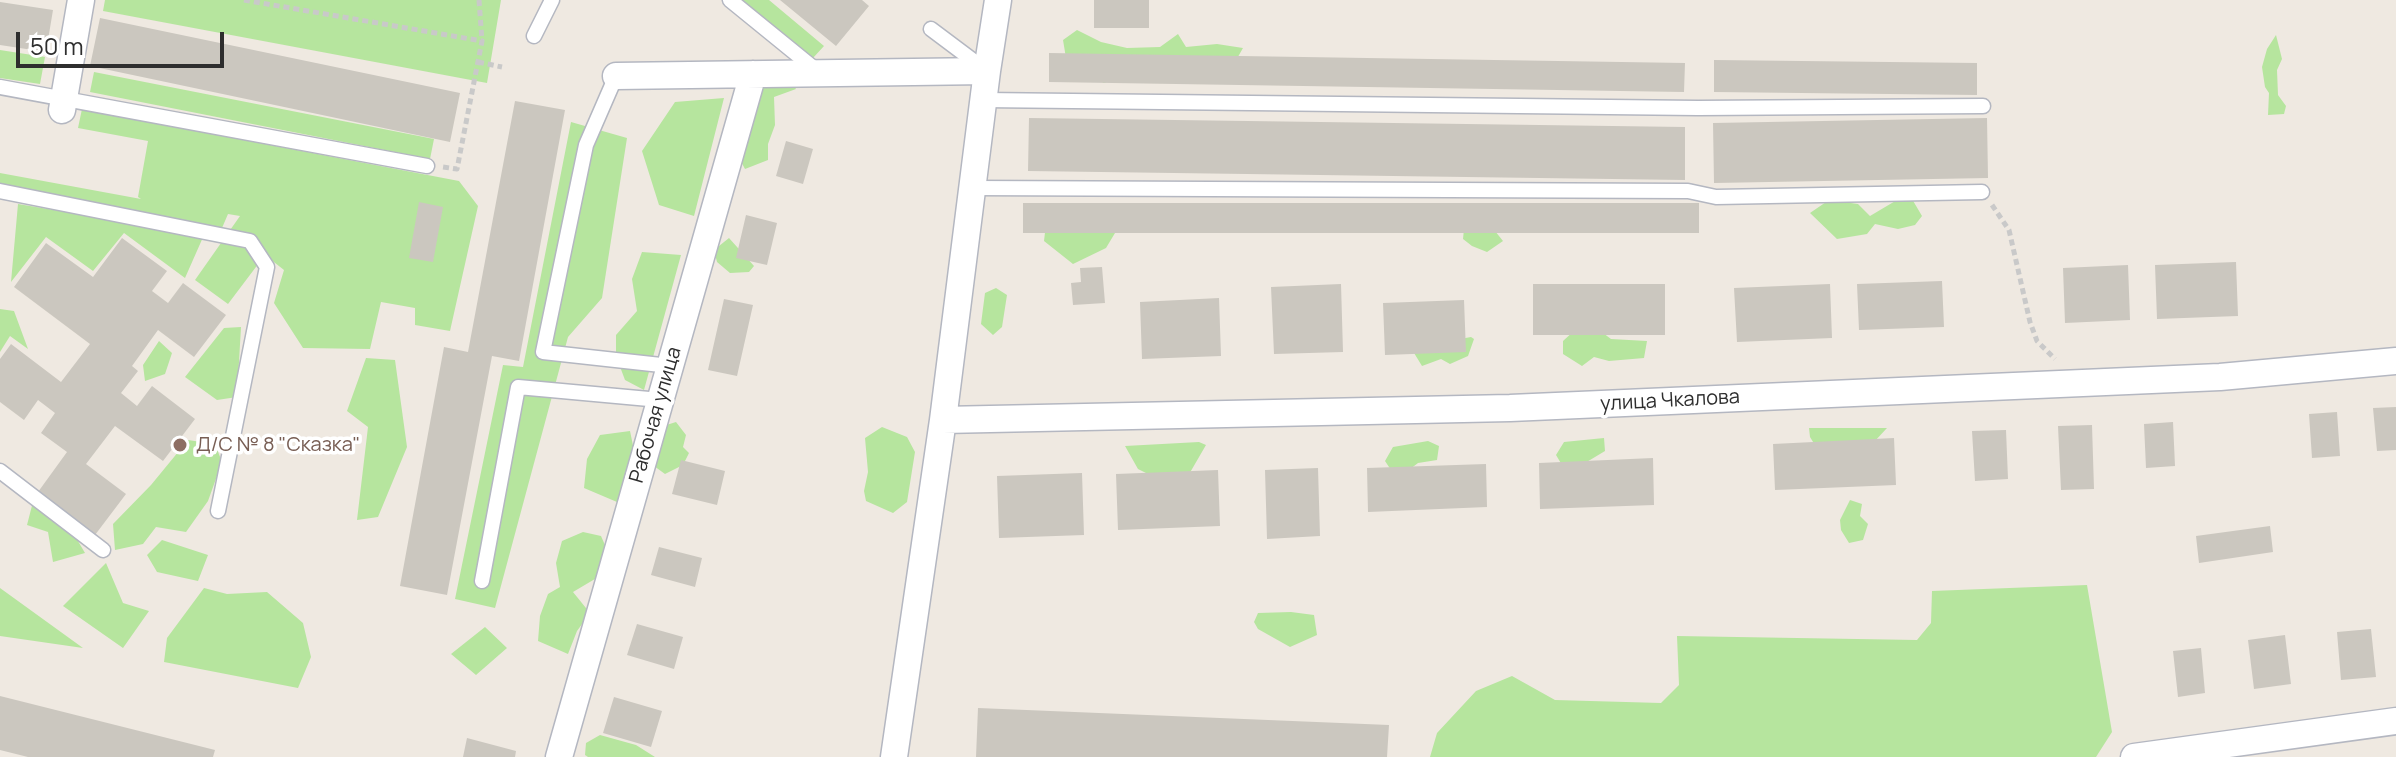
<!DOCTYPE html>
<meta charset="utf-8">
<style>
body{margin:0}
#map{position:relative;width:2396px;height:757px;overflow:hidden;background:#efe9e1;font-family:Manrope,sans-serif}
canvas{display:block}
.scale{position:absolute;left:16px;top:32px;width:208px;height:36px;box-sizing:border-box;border:4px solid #2e2e2e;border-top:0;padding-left:10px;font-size:24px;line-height:28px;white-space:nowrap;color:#2e2e2e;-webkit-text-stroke:6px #fff;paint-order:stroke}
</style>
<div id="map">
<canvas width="2396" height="757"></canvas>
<div class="scale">50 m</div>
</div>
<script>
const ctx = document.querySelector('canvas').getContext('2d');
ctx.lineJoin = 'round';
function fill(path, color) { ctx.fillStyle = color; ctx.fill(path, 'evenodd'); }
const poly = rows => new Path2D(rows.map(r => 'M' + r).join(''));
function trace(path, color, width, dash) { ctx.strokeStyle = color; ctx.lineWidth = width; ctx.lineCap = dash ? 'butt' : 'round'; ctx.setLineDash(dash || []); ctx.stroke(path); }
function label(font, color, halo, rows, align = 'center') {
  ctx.font = font + ' Manrope,sans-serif'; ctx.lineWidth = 7; ctx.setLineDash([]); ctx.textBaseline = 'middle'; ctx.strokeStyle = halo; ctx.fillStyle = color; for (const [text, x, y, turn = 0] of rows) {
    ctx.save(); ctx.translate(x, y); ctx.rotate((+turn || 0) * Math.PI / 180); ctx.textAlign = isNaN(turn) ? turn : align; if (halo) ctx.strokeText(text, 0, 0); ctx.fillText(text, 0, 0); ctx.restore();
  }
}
fill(poly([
 [105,0,501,0,487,83,103,11],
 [742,0,769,0,824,46,813,58],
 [1077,30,1101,42,1127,48,1160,47,1178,34,1186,47,1217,44,1243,48,1231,69,1131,73,1104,83,1077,70,1066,58,1063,40],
 [2276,35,2282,59,2277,70,2278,95,2286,106,2284,114,2268,115,2269,93,2265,87,2262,67,2267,49],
 [0,50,45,57,40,84,0,78],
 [94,72,434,139,430,159,90,92],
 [762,78,792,83,796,89,774,97,775,125,768,144,768,160,745,169,737,154],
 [724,98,694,216,659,205,642,151,675,102],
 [82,109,459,181,478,206,450,331,415,325,415,308,381,302,370,349,303,348,274,303,284,270,265,255,228,304,195,280,240,216,228,214,222,228,0,186,0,173,141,199,138,197,148,141,78,128],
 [571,122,627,138,602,298,568,337,495,608,455,599,503,365,523,367],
 [1902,197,1912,199,1922,216,1915,225,1898,229,1875,224,1867,234,1837,239,1810,213,1829,200,1858,204,1870,216],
 [18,204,204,235,185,278,124,233,93,271,46,237,11,282],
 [1046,224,1118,228,1106,248,1073,264,1044,241],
 [1464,229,1495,231,1503,241,1487,252,1472,246,1463,239],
 [729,238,754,266,749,272,730,273,717,262,714,250],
 [642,252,681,255,644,390,625,380,616,356,616,335,637,311,632,279],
 [996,288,1007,295,1002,327,993,335,981,324,985,293],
 [0,309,14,311,28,349,10,336,0,352],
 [241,327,237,397,217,400,185,377,224,328],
 [1595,327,1611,339,1647,341,1644,358,1609,361,1594,357,1582,366,1563,354,1563,341,1575,330],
 [1471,337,1474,339,1468,356,1450,364,1441,359,1422,366,1411,348],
 [159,341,172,353,165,374,145,381,143,365],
 [366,358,395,360,407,447,378,517,357,520,368,427,347,411],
 [676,422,686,435,683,447,689,453,683,465,665,474,654,466,657,428],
 [882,427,907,437,915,452,907,502,893,513,866,501,864,491,868,472,865,438],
 [1809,428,1887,428,1861,456,1818,450,1810,437],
 [630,431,636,460,617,502,584,488,587,459,600,435],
 [1604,438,1605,451,1585,463,1562,465,1556,455,1564,442],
 [188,440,215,444,222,462,208,501,186,532,156,527,143,544,115,550,113,524,151,485],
 [1428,441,1439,446,1437,460,1418,463,1401,476,1393,473,1385,461,1393,447],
 [1199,442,1206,445,1188,476,1158,479,1138,469,1125,446],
 [35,494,62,514,85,553,53,562,48,532,27,525],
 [1850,500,1862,504,1860,516,1868,524,1863,540,1849,543,1841,530,1840,520],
 [583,532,601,536,608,552,605,573,573,592,590,613,577,631,568,654,538,641,540,616,548,594,560,587,556,563,562,541],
 [162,540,208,555,198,581,157,572,147,555],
 [106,563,123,603,149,611,123,648,63,606],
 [2087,585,2112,732,2096,757,1430,757,1437,733,1476,691,1512,676,1555,700,1661,703,1679,685,1677,636,1917,640,1931,623,1932,591],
 [0,588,83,648,0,636],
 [204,588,227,594,267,592,303,623,311,657,298,688,164,662,167,638],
 [1291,612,1314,615,1317,635,1290,647,1258,629,1254,622,1258,613],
 [485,627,507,648,476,675,451,654],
 [600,735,636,745,655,757,588,757,585,755,586,743]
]), '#b6e59e');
fill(poly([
 [780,0,862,0,869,6,836,46],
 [1094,0,1149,0,1149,28,1094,28],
 [0,2,53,10,46,52,0,45],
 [100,18,460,93,450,142,90,66],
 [1049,53,1685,63,1684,92,1049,82],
 [1714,60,1977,63,1977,95,1714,92],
 [515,101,565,110,519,361,492,356,447,595,400,586,444,347,468,352],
 [1029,118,1685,127,1685,180,1028,171],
 [1987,118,1988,178,1714,183,1713,123],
 [786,141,813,149,803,184,776,176],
 [419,202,443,207,433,262,409,258],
 [1023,203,1699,203,1699,233,1023,233],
 [746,215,777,223,767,265,736,258],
 [122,238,167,271,152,291,168,303,183,283,226,315,194,357,158,330,132,366,138,371,121,393,137,406,152,386,195,419,163,461,115,426,86,464,126,494,95,535,38,492,67,452,41,433,55,413,38,400,24,420,0,402,0,359,11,344,61,382,90,344,14,287,46,243,93,277],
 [2236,262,2238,316,2157,319,2155,265],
 [2128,265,2130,320,2065,323,2063,268],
 [1102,267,1105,303,1073,305,1071,283,1081,282,1080,268],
 [1942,281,1944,327,1859,330,1857,284],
 [1341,284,1343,352,1274,354,1271,287],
 [1533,284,1665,284,1665,335,1533,335],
 [1830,284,1832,338,1737,342,1734,288],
 [1219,298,1221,356,1142,359,1140,302],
 [724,299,753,305,737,376,708,370],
 [1464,300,1466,352,1385,355,1383,303],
 [2396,407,2396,450,2377,451,2373,408],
 [2337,412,2340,456,2312,458,2309,414],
 [2173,422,2175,466,2146,468,2144,424],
 [2092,425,2094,489,2061,490,2058,426],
 [2006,430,2008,479,1975,481,1972,431],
 [1894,438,1896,485,1775,490,1773,444],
 [1653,458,1654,505,1540,509,1539,463],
 [681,460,725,471,717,505,672,494],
 [1486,464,1487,507,1368,512,1367,468],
 [1318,468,1320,536,1267,539,1265,470],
 [1218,470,1220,526,1118,530,1116,474],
 [1082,473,1084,535,999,538,997,476],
 [2270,526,2273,552,2199,563,2196,536],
 [659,547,702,558,695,587,651,575],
 [637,624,683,637,674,669,627,655],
 [2371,629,2376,677,2341,680,2337,632],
 [2285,635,2291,684,2254,689,2248,640],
 [2201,648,2205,693,2178,697,2173,651],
 [0,696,215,750,213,757,28,757,0,750],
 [614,697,662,711,651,747,603,733],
 [978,708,1389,725,1387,757,976,757],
 [467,738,516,751,515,757,463,757]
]), '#cbc7bf');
const service = poly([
 [730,0,816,70],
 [931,29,983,68],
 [534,36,552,0],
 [616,76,586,145,543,352,670,366],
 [0,87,427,166],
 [983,100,1698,108,1983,106],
 [972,188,1688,191,1716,197,1982,192],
 [0,191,250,241,267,267,218,511],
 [0,471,103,550],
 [482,581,518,387,660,400]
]);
const minor = poly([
 [616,76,987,71],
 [62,110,81,0],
 [943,420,1510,408,2220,377,2396,361],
 [559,757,753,74],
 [894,757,943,420,987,71,998,0],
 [2134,757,2396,721]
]);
trace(service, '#b4b7c1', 17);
trace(minor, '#b4b7c1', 29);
trace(poly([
 [244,0,482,41,457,169,443,167],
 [479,0,482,41],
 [478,62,502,67],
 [1992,205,2009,230,2030,322,2037,341,2055,359]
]), '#c9c9c9', 5, [6, 4]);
trace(service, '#fff', 14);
trace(minor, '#fff', 26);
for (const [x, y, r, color] of [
 [180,445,8,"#8d6e63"]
]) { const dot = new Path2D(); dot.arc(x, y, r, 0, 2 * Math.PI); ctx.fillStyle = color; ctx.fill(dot); trace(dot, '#fff', 3); }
label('20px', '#2e2e2e', '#fff', [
 ["улица Чкалова",1670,401,-3],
 ["Рабочая улица",656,415,-74]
]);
label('20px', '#785e54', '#fff', [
 ["Д/С № 8 \"Сказка\"",196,445]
], 'left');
</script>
